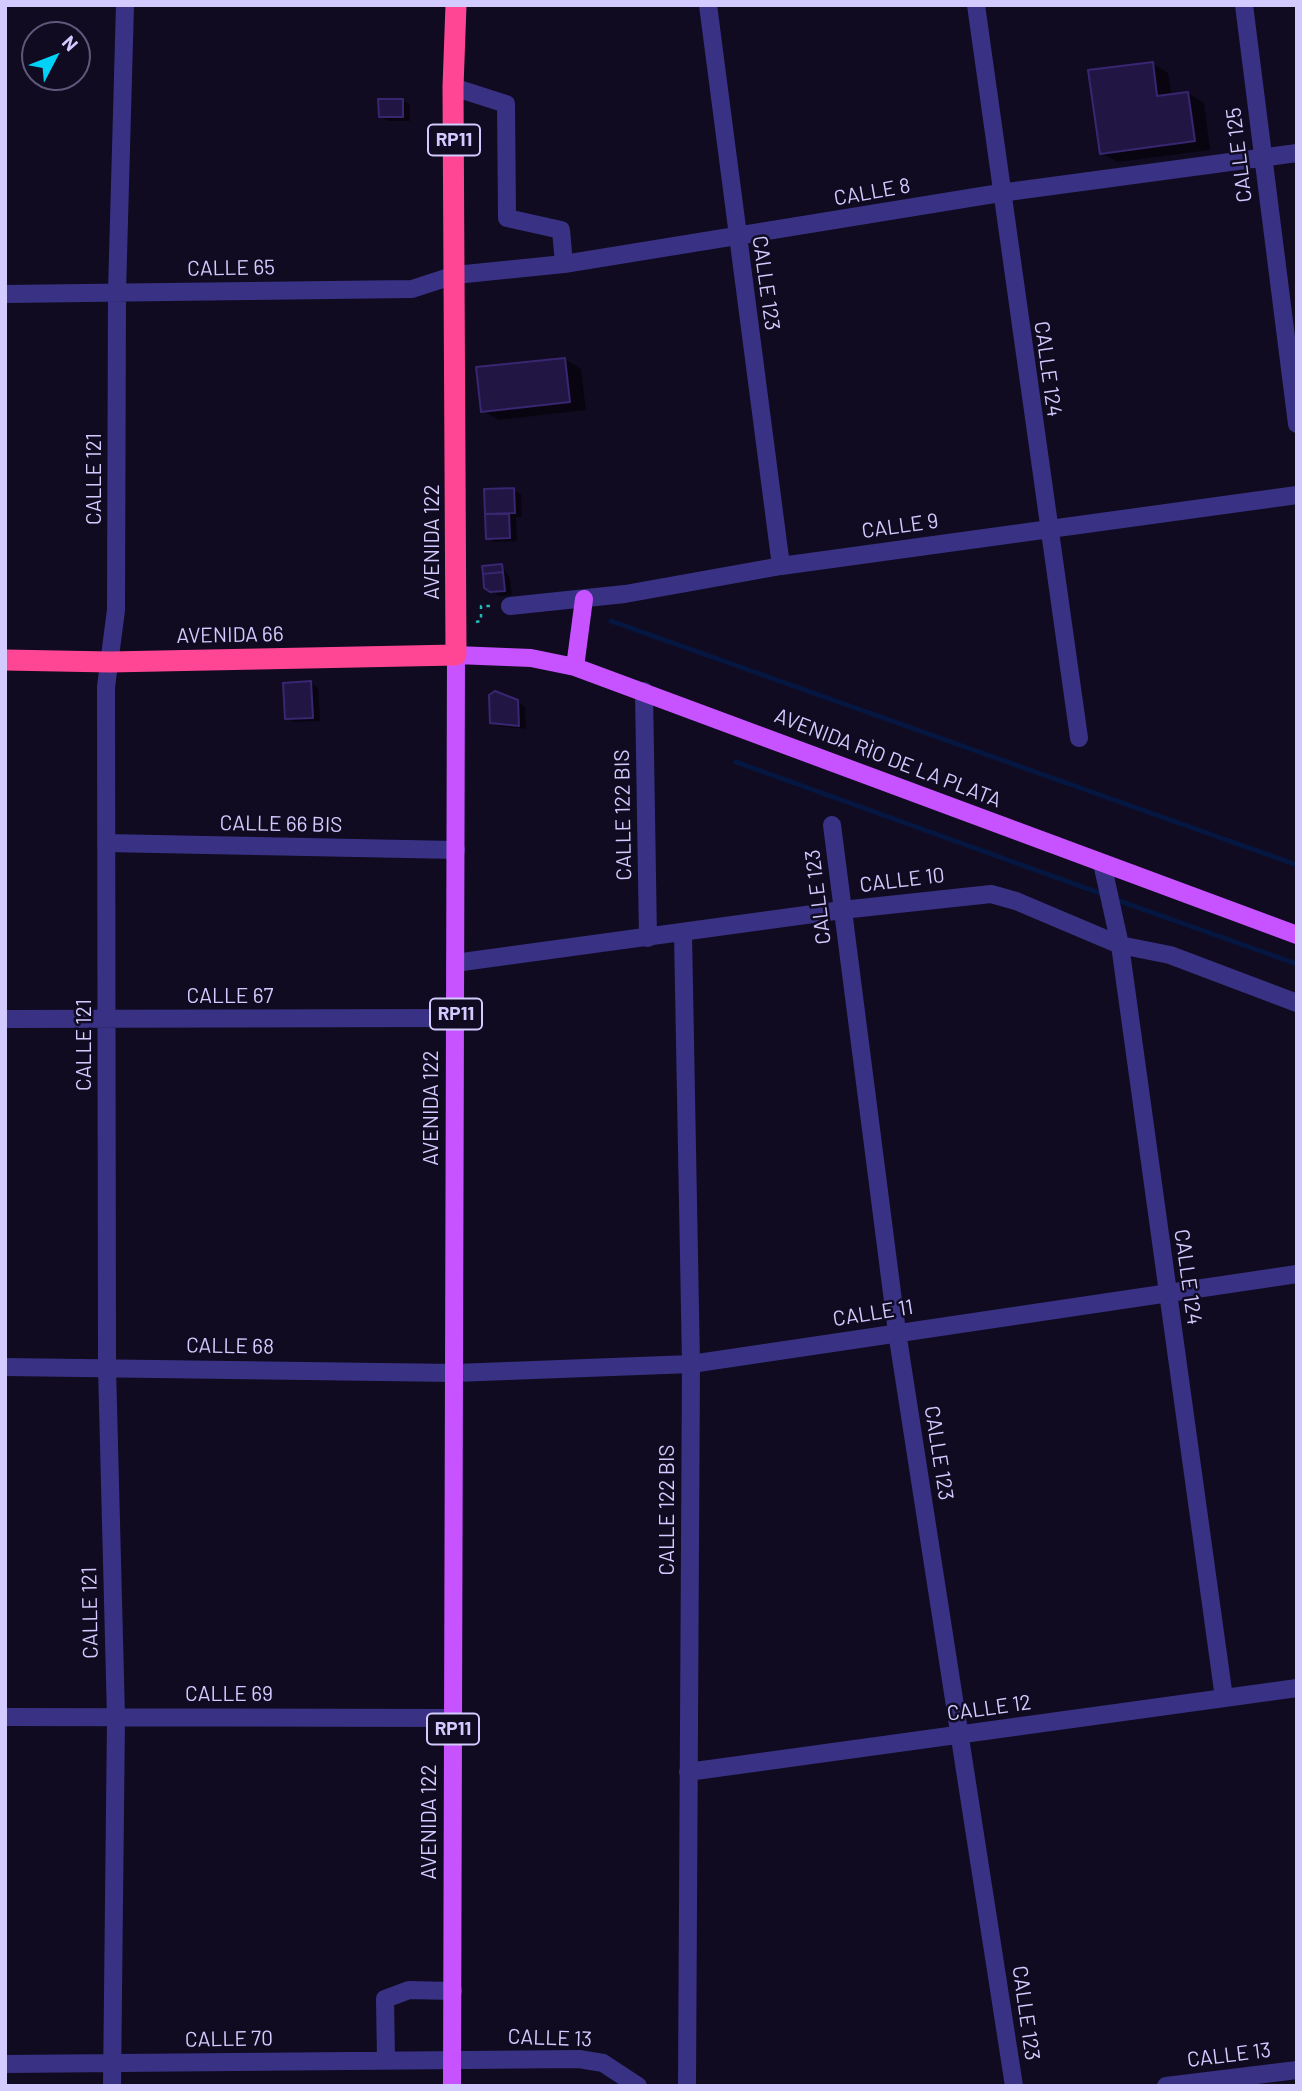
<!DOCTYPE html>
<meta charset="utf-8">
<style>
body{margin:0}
#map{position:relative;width:1302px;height:2091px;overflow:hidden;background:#100b21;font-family:Barlow,sans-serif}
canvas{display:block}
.frame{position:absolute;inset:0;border:7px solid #d3cbff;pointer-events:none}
.north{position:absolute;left:21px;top:21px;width:70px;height:70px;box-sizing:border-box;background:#100b21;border:2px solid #5e587a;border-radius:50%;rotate:48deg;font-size:19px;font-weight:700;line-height:28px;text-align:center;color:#d3cbff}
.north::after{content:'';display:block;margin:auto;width:24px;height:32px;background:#00d1f6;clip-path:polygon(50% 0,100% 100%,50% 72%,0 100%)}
</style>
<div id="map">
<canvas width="1302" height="2091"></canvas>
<div class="frame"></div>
<div class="north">N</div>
</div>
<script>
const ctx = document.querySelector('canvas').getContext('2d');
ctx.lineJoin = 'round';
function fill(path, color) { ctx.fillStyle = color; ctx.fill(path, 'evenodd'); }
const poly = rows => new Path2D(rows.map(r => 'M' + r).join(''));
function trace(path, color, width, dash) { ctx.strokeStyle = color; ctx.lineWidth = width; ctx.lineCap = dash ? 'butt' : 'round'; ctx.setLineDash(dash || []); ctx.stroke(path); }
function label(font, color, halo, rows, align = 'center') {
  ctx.font = font + ' Barlow,sans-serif'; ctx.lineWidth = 5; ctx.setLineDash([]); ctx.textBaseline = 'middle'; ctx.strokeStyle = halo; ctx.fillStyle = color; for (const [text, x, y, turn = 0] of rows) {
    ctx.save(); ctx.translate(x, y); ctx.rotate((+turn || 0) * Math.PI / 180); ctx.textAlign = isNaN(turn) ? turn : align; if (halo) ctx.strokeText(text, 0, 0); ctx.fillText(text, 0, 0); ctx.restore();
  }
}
fill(poly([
 [1152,63,1168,73,1172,96,1188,93,1204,103,1210,150,1118,162,1101,153],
 [403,100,410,105,410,121,388,121,380,116],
 [565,359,581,369,586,410,499,420,483,411],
 [513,490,521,494,522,517,516,517,517,541,495,542,487,538,486,491],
 [502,566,510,579,512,595,499,596,491,591],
 [311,683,318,688,320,721,294,722,287,718],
 [518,702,525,707,526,729,499,726,492,722]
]), '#0007');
trace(poly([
 [611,621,1297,865],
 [736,762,1105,895],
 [1114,899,1297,964]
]), '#051740', 5);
const building = poly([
 [1153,62,1157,96,1188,92,1195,141,1100,154,1088,70,1153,62],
 [378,99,403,99,403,117,379,117,378,99],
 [565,358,570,402,481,412,476,367,565,358],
 [514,488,515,513,485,514,484,489,514,488],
 [485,514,509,514,510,538,486,539,485,514],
 [502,564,503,572,483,574,482,566,502,564],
 [503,572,505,591,490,592,484,588,483,574,503,572],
 [311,681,313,718,285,719,283,683,311,681],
 [495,691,518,700,519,726,490,723,489,695,495,691]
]);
fill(building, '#211643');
trace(building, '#382671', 2);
trace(poly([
 [476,622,481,621,481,606,493,606]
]), '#24bab8', 2.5, [3.5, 5]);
trace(poly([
 [708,5,781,566],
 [976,5,1079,738],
 [1244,5,1297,424],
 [453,87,506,104,507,218,561,230,564,264],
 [5,294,412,289,455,275,564,264,1000,193,1297,153],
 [510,606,625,594,781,566,1297,495],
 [644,691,648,938],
 [832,825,897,1332,1014,2086],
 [106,843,456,850],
 [1102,863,1120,945,1224,1698],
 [683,934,691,1364,687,2086],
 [455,963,842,910,991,894,1016,901,1120,945,1170,955,1297,1003],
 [5,1019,456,1018],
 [5,1367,455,1373,691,1364,1297,1274],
 [5,1717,453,1718],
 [688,1772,1297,1688],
 [386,2059,385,1999,409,1990,453,1991],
 [5,2064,579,2059,603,2063,638,2086],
 [112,2086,116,1717,107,1367,106,687,116,610,117,292,125,5],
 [1166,2086,1297,2070]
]), '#393284', 18);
trace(poly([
 [575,667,584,599],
 [452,2086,456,655,531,658,575,667,1297,935]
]), '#c752ff', 18);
trace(poly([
 [5,660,110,662,456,655,453,87,456,5]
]), '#ff4695', 21);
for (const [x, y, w] of [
 [454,140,52],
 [456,1014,52],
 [453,1729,52]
]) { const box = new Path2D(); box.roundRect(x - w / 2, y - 15.5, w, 31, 5); ctx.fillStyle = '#100b21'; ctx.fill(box); trace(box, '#d3cbff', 2); }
label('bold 19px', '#d3cbff', null, [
 ["RP11",454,140],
 ["RP11",456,1014],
 ["RP11",453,1729]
]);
label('21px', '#d3cbff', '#100b21', [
 ["CALLE 125",1239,155,-97],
 ["CALLE 8",872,192,-10],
 ["CALLE 65",231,268,-1],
 ["CALLE 123",766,283,82],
 ["CALLE 124",1048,369,82],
 ["CALLE 121",94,479,-90],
 ["CALLE 9",900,526,-8],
 ["AVENIDA 122",432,542,-90],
 ["AVENIDA 66",230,635,-1],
 ["AVENIDA RÌO DE LA PLATA",888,758,21],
 ["CALLE 122 BIS",623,815,-91],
 ["CALLE 66 BIS",281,824,1],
 ["CALLE 10",902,880,-7],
 ["CALLE 123",818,897,-97],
 ["CALLE 67",230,996],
 ["CALLE 121",84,1045,-90],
 ["AVENIDA 122",431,1108,-90],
 ["CALLE 124",1188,1277,82],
 ["CALLE 11",873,1313,-9],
 ["CALLE 68",230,1346,1],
 ["CALLE 123",939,1453,81],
 ["CALLE 122 BIS",667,1510,-90],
 ["CALLE 121",90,1613,-91],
 ["CALLE 69",229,1694],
 ["CALLE 12",989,1708,-8],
 ["AVENIDA 122",429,1822,-90],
 ["CALLE 123",1026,2013,82],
 ["CALLE 13",550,2038,2],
 ["CALLE 70",229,2039,-1],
 ["CALLE 13",1229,2055,-7]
]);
</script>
